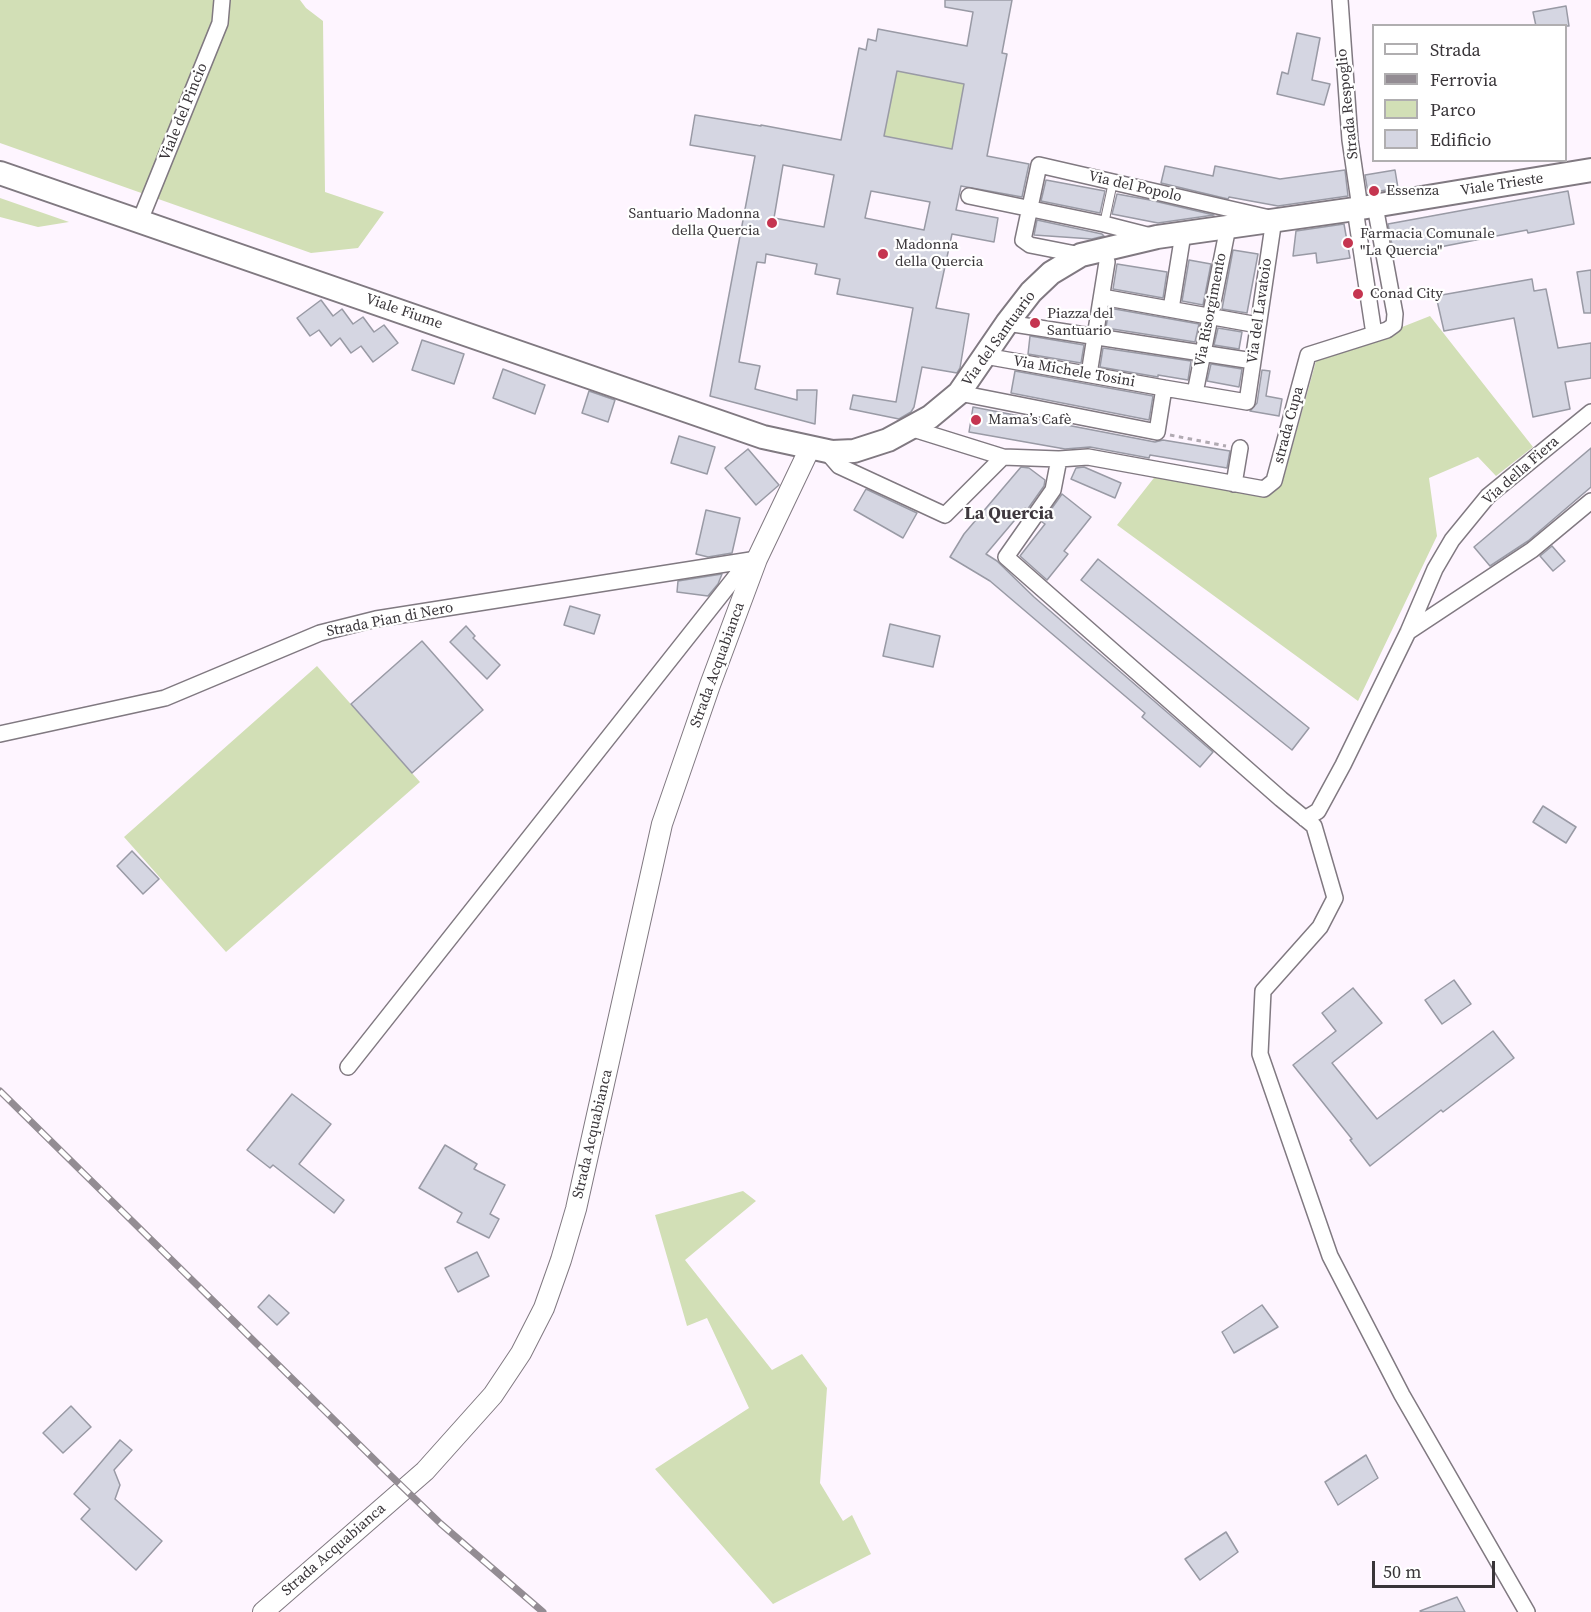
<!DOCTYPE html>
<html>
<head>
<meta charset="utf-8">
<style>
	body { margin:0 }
	#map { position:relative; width:1591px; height:1612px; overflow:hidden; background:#fef5ff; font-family:"Source Serif 4",serif }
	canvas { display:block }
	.legend { position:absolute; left:1372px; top:24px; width:195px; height:138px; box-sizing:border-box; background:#fff; border:2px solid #b0aeb0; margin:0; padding:8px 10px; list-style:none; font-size:18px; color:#393539 }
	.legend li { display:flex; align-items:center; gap:12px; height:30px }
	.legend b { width:30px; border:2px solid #b0aeb0 }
	.scale { position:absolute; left:1372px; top:1561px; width:123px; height:27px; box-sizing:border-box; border:3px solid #393539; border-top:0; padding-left:8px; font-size:18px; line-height:21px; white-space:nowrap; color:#393539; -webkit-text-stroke:4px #fff; paint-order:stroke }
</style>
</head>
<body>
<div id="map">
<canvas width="1591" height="1612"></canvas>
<ul class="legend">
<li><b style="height:8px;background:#fff"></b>Strada</li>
<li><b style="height:8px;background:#938c93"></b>Ferrovia</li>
<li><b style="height:16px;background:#d2dfb6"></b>Parco</li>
<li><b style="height:16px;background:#d5d6e2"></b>Edificio</li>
</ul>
<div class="scale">50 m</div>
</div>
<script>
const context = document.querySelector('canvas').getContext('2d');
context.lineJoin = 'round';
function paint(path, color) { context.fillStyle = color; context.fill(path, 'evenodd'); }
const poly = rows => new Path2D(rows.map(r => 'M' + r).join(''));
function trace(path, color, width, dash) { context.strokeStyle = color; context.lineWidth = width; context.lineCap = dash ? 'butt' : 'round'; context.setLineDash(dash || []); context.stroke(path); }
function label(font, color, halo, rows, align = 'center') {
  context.font = font + ' "Source Serif 4",serif'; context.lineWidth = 4.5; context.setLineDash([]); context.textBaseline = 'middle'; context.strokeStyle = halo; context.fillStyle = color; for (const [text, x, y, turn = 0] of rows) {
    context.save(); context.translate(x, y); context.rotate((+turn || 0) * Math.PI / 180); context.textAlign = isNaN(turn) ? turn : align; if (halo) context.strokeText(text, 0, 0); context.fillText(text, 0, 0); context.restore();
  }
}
paint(poly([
	[0,0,300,0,306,8,323,21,325,192,384,212,358,248,311,253,0,143],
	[897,71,964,84,952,149,884,136],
	[0,198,69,222,38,227,0,217],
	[1430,316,1533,447,1496,476,1478,457,1429,478,1437,536,1358,701,1117,525,1157,474,1263,495,1270,494,1282,484,1316,361],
	[317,666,420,782,226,952,124,837],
	[743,1191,756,1201,685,1260,772,1370,802,1354,827,1388,820,1483,843,1521,852,1515,871,1554,773,1604,655,1469,749,1408,707,1318,687,1326,655,1215]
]), '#d2dfb6');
const building = poly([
	[945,0,1012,0,1002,53,1007,54,987,156,1029,164,1022,197,961,186,956,210,998,218,994,242,952,234,936,308,969,314,960,368,957,373,922,367,914,407,911,412,899,419,850,409,853,395,896,402,913,308,837,294,840,279,815,274,817,264,766,254,765,263,757,262,739,362,760,366,755,389,797,400,797,390,817,390,815,424,710,396,755,156,690,145,695,115,761,126,761,125,841,140,859,48,866,50,868,39,876,41,878,29,967,46,973,12,945,7,945,0],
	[897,71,964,84,952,149,884,136,897,71],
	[783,165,834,175,824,227,774,218,783,165],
	[871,191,930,202,924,230,865,218,871,191],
	[1566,6,1569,26,1536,26,1533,12,1566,6],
	[1297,33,1320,38,1312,80,1330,84,1324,105,1277,94,1282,72,1288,74,1297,33],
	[1165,166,1213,176,1215,166,1280,179,1345,170,1348,196,1278,206,1229,197,1228,199,1161,183,1165,166],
	[1395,170,1398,188,1368,193,1365,175,1395,170],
	[1046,180,1105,191,1100,213,1041,201,1046,180],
	[1568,191,1574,224,1528,233,1527,230,1394,256,1388,224,1568,191],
	[1117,194,1150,200,1214,215,1158,223,1112,214,1117,194],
	[1037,220,1102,234,1104,236,1092,239,1034,235,1037,220],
	[1344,224,1350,258,1317,263,1316,253,1293,256,1296,231,1344,224],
	[1233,250,1258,254,1247,313,1222,309,1233,250],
	[1189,260,1211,264,1203,305,1182,301,1189,260],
	[1117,264,1167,272,1163,298,1113,289,1117,264],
	[1591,270,1591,313,1584,313,1577,272,1591,270],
	[1532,279,1534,291,1546,289,1558,348,1591,343,1591,378,1565,382,1570,409,1533,417,1514,318,1444,331,1436,296,1532,279],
	[321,300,333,316,342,309,353,324,363,317,374,332,384,325,398,343,373,362,361,346,351,353,340,338,331,346,319,330,310,336,297,318,321,300],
	[1109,308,1199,324,1195,342,1106,328,1109,308],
	[1218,328,1242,332,1239,349,1214,345,1218,328],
	[1030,336,1084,345,1081,363,1028,354,1030,336],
	[422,340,464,354,454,384,412,370,422,340],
	[1103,348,1191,361,1188,380,1158,375,1158,377,1100,367,1103,348],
	[1211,364,1242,369,1239,387,1207,381,1211,364],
	[503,369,545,385,535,414,493,398,503,369],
	[1262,370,1270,371,1266,396,1282,399,1279,416,1250,411,1257,403,1262,370],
	[1015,371,1153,396,1149,420,1011,393,1015,371],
	[589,391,615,400,608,422,582,413,589,391],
	[973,407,1155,442,1163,440,1230,451,1227,468,1150,455,1149,458,1090,447,1065,449,969,432,973,407],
	[679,436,715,447,707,474,671,463,679,436],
	[1591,448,1591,487,1528,541,1490,566,1474,547,1591,448],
	[748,449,779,485,756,505,725,468,748,449],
	[1021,467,1029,468,1045,480,1044,486,1027,510,1025,508,986,554,997,561,1034,597,1213,752,1200,767,1142,717,1145,713,990,581,950,557,964,534,1021,467],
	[1084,467,1121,483,1115,498,1071,479,1076,468,1084,467],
	[866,489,917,513,903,538,854,510,866,489],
	[1062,494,1091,517,1064,551,1068,554,1047,580,1020,556,1045,524,1042,522,1062,494],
	[706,510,740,518,732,553,708,557,696,554,706,510],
	[1552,546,1565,561,1553,571,1540,556,1552,546],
	[1098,559,1309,728,1292,750,1081,580,1098,559],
	[722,574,718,584,708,596,677,592,678,581,722,574],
	[570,606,600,615,594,634,564,625,570,606],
	[890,624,940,636,933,667,883,656,890,624],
	[466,626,475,636,473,638,500,665,487,679,450,642,466,626],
	[422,641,483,710,412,773,351,704,422,641],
	[1543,806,1576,827,1566,843,1533,822,1543,806],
	[132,851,159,879,143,894,117,866,132,851],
	[1454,980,1471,1004,1442,1024,1425,1000,1454,980],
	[1353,988,1382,1023,1332,1063,1377,1119,1493,1031,1514,1058,1443,1112,1441,1110,1370,1166,1350,1140,1352,1139,1293,1065,1336,1031,1322,1013,1353,988],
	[292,1094,331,1124,299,1164,344,1200,334,1213,273,1165,270,1168,247,1150,292,1094],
	[445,1145,477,1164,474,1169,505,1185,490,1214,499,1219,489,1238,457,1222,462,1213,419,1188,445,1145],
	[477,1252,489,1276,458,1292,445,1268,477,1252],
	[269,1295,289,1313,277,1325,258,1307,269,1295],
	[1262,1305,1278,1327,1234,1353,1222,1332,1262,1305],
	[71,1406,91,1427,63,1453,43,1433,71,1406],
	[120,1440,132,1450,114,1470,120,1485,115,1499,162,1541,136,1570,81,1519,90,1509,74,1494,120,1440],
	[1366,1455,1378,1478,1338,1505,1325,1482,1366,1455],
	[1226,1532,1238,1552,1200,1580,1185,1559,1226,1532],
	[1457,1597,1465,1612,1421,1612,1420,1611,1457,1597]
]);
paint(building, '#d5d6e2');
trace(building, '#999aa5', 1.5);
const service = poly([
	[1104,224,1113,182]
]);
const minor = poly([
	[1340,0,1350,140,1360,208],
	[969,196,1104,224,1151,236],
	[1355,209,1374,334],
	[139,223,220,23,222,0],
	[1102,297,1258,325],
	[1171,309,1183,234],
	[1007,323,1253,361],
	[985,356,1164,388],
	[1089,374,1107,262,1103,249],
	[959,393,1157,432,1164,388,1247,402,1274,219,1039,165,1023,240,1030,245,1081,255],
	[1195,393,1228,227],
	[910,428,1003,457,1059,459,1088,457,1264,489,1274,481,1308,355,1387,330,1394,325,1395,314,1375,206],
	[826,451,839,466,945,515,1003,457],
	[1059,459,1053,490,1006,557,1281,799,1314,826,1335,898,1320,927,1263,991,1260,1054,1330,1256,1402,1395,1527,1612],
	[1234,484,1240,448],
	[1408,632,1532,550,1591,501],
	[0,734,165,698,320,633,376,619,757,559],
	[1305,819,1318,811,1343,765,1408,632,1435,569,1452,540,1488,496,1591,412],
	[348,1067,740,571,754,561]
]);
const tertiary = poly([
	[263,1612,425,1471,493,1395,521,1353,544,1308,561,1260,576,1209,662,824,710,685,757,559,810,448]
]);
const secondary = poly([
	[0,173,763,437,832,452,854,451,888,440,930,417,959,393,1007,323,1031,292,1051,273,1081,255,1157,237,1355,209,1591,170]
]);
trace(service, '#807981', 10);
trace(minor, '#807981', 18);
trace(tertiary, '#807981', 22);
trace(secondary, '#807981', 26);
trace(poly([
	[1170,435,1226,446]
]), '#b1aab2', 3, [4.5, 4.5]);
trace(service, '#fff', 8);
trace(minor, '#fff', 15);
trace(tertiary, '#fff', 20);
trace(secondary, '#fff', 22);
const rail = poly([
	[0,1091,387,1472,441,1524,543,1612]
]);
trace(rail, '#938c93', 7);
trace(rail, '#fff', 4.5, [14]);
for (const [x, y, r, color] of [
	[1374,191,6,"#c53550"],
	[772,223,6,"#c53550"],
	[1348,243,6,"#c53550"],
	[883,254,6,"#c53550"],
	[1358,294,6,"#c53550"],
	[1035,323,6,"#c53550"],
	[976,420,6,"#c53550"]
]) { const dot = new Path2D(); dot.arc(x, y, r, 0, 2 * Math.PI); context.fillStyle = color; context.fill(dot); trace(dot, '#fff', 2); }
label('15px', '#393539', '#fff', [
	["Strada Respoglio",1348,104,-96],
	["Viale del Pincio",184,112,-68],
	["Viale Trieste",1502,185,-9],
	["Via del Popolo",1135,187,13],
	["Via Risorgimento",1211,310,-79],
	["Via del Lavatoio",1260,311,-82],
	["Viale Fiume",404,312,19],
	["Via del Santuario",999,339,-54],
	["Via Michele Tosini",1074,372,10],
	["strada Cupa",1289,425,-75],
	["Via della Fiera",1521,471,-41],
	["Strada Pian di Nero",390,620,-11],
	["Strada Acquabianca",718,665,-70],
	["Strada Acquabianca",593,1134,-77],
	["Strada Acquabianca",334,1550,-41]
]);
label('15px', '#393539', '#fff', [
	["Essenza",1386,191],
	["Santuario Madonna",760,214,"right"],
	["della Quercia",760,231,"right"],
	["Farmacia Comunale",1360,234],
	["\"La Quercia\"",1360,251],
	["Madonna",895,245],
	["della Quercia",895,262],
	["Conad City",1370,294],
	["Piazza del",1047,314],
	["Santuario",1047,331],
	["Mama’s Cafè",988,420]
], 'left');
label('bold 18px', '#3f383f', '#fff', [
	["La Quercia",1009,514]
]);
</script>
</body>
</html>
